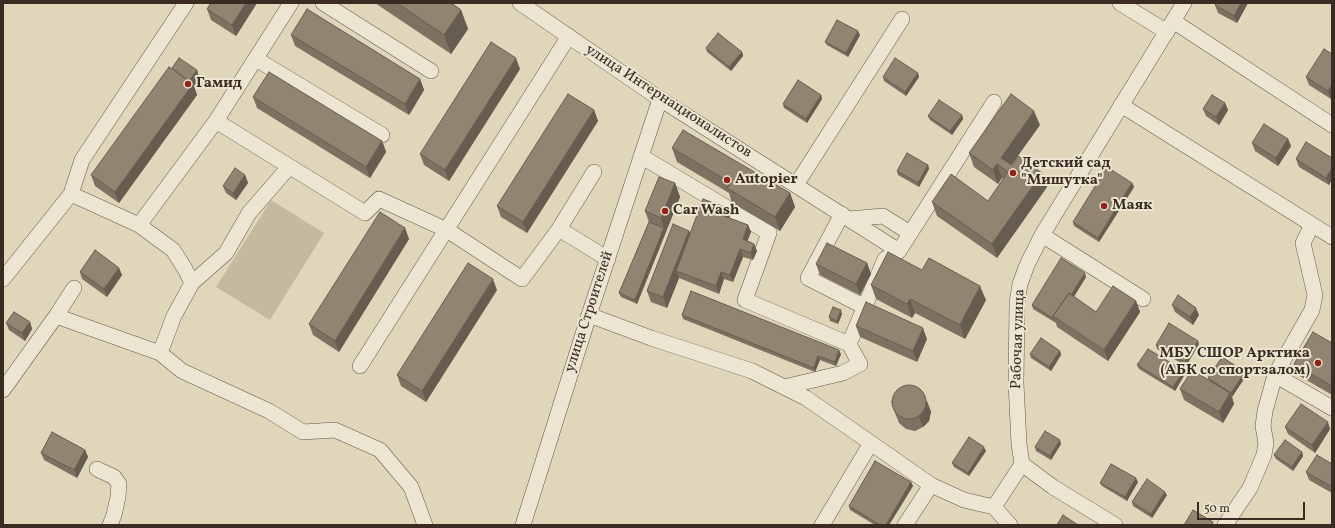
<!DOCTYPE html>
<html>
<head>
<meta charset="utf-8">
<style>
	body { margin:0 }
	#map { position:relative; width:1335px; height:528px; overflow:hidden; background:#e0d7ba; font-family:Vollkorn,serif }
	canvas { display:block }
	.frame { position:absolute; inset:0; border:4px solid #3b2c23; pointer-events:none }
	.scale { position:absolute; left:1197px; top:502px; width:108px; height:18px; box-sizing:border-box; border:2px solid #3b2c23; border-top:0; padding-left:5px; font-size:12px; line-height:14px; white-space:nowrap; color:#3b2c23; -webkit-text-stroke:3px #ebe5d2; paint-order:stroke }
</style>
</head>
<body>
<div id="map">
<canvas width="1335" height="528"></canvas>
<div class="frame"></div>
<div class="scale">50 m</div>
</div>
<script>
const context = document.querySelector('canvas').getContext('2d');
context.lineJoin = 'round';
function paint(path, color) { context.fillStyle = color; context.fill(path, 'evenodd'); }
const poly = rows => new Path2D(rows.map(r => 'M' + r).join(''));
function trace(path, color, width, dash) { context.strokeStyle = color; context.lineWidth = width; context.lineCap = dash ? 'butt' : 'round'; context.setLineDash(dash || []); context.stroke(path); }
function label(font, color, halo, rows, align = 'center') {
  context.font = font + ' Vollkorn,serif'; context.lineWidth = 4; context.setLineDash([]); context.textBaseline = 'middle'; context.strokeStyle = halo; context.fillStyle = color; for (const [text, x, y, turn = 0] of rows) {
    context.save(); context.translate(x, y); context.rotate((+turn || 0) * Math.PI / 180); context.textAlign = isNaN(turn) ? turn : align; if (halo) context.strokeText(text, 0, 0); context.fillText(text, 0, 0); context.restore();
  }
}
paint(poly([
	[271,200,324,233,270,320,216,287]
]), '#c4baa0');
const minor = poly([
	[323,3,431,71],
	[520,3,660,99,899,251],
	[1120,3,1167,32],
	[1173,21,1332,125],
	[256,59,382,135],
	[1121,105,1332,237],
	[216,121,365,213,379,199,447,230,522,279,559,229,594,172],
	[641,156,769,233,745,300,849,344],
	[796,185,902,19],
	[71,194,139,225,173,250,185,269,192,283],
	[842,214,808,278,865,307],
	[849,219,883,216,910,233],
	[139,225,216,121,291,3],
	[559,229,608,259],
	[1042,235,1143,299],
	[3,279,71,194,82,160,186,3],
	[589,315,651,338,752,371,806,398,871,443,931,485,964,500,994,507,1022,464],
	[56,316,160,353,182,371,269,411,303,432,335,430,380,450,411,487,425,525],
	[160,353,174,316,192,283,226,253,249,213,289,167],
	[360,366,569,36],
	[1275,375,1332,408],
	[784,387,843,373,860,364,849,344,885,259,899,251,994,102],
	[3,390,56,316,74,288],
	[97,469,114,477,119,484,118,497,114,515,110,525],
	[994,507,1010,525],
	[523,525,589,315,660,99],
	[822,525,871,443],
	[905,525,931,485],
	[1115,525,1053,487,1022,464,1019,444,1016,383,1017,303,1020,284,1027,265,1042,235,1184,3],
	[1225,525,1250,488,1264,455,1266,443,1263,426,1265,411,1275,375,1312,310,1315,295,1303,243,1312,225]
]);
trace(minor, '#645749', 16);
trace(minor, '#ebe5d2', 15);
paint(poly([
	[211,3,257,3,236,36,211,20,207,9],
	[375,3,451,3,461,10,468,29,451,54],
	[1217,3,1248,3,1237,23,1218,13,1215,5],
	[291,35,420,79,424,90,409,115,295,46],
	[860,35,848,57,827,45,825,42],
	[706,48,742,52,743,56,731,71,707,52],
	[1332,54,1332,97,1331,99,1309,85,1306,77],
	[520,69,449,181,424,165,420,154],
	[197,70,199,78,194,86,197,95,119,203,95,186,91,175],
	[883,77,919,77,906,96,884,81],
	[821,95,822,99,807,123,784,108,783,104],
	[253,97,382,141,386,152,370,178,257,108],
	[1225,103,1228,110,1219,125,1206,116,1203,109],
	[594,110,598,121,527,233,501,217,497,206],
	[962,115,963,119,952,135,930,120,928,116],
	[1040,125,1011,165,1047,187,997,258,937,216,932,202,988,201,1003,179,1002,178,998,184,974,167,969,153],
	[1288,139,1291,146,1278,166,1255,151,1252,143],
	[672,148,790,193,795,207,780,231,732,203,729,193,677,162],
	[1332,158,1329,185,1299,167,1296,159],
	[928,165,929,169,919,187,898,175,897,171],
	[245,175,248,183,236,200,226,193,223,186],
	[675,183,680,197,637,304,621,297,619,293,649,222,645,211],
	[1132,183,1134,187,1099,242,1074,226,1073,222],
	[727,208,730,216,729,218,748,225,751,232,747,241,754,244,757,251,753,260,743,257,733,282,724,279,719,294,679,278,667,308,651,302,647,291,689,231,690,234],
	[405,228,409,239,339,352,313,335,309,324],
	[867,263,871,274,860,295,820,275,816,264],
	[119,268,122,275,107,297,82,279,80,272],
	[922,270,986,300,965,339,915,313,912,318,876,299,871,285],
	[1086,277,1074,297,1096,312,1136,301,1140,312,1108,361,1057,327,1056,323,1033,309,1032,305],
	[497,290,426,402,401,386,397,375],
	[1172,305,1199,315,1193,325,1175,312],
	[842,314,838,324,830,321,829,317],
	[682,315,841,354,836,366,820,360,815,372,683,319],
	[30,322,32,329,25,341,9,330,6,323],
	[856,326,927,339,917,362,860,337],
	[1332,343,1332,395,1298,375,1294,364],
	[1199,344,1186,366,1157,349,1156,345],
	[1060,351,1061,355,1051,371,1031,358,1030,354],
	[1137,365,1184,371,1185,374,1175,391,1139,369],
	[1245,372,1246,376,1232,397,1232,396,1234,404,1223,423,1184,400,1180,389,1209,380,1208,378],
	[923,392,931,412,929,421,923,427,915,431,906,429,899,423,893,408],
	[1285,427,1330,429,1315,453,1288,434],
	[1061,444,1051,460,1036,451,1035,447],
	[85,450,88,457,77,478,44,460,41,453],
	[986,451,969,476,954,467,952,463],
	[1302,452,1303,456,1293,471,1276,459,1274,455],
	[1332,464,1332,493,1309,480,1306,472],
	[911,482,913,486,889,525,875,525,850,510,849,506],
	[1138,482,1127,501,1102,486,1100,483],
	[1167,495,1152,518,1133,506,1132,502]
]), '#7d7262');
paint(poly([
	[246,3,257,3,236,36,232,25],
	[1241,3,1248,3,1237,23,1234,16],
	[461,10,468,29,451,54,444,35],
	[858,31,860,35,848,57,846,53],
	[742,52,743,56,731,71,729,67],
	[516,58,520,69,449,181,445,170],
	[197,70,199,78,194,86,197,95,119,203,115,192],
	[918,73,919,77,906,96,905,92],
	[420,79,424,90,409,115,405,104],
	[1332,85,1332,97,1331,99,1328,91],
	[821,95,822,99,807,123,806,119],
	[1225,103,1228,110,1219,125,1216,117],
	[594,110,598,121,527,233,523,222],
	[1034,111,1040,125,1007,171,1001,158],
	[962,115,963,119,952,135,950,131],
	[1288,139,1291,146,1278,166,1276,158],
	[382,141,386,152,370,178,366,167],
	[997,164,1002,178,998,184,993,170],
	[928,165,929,169,919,187,918,183],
	[1332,168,1332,180,1329,185,1326,178],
	[1042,173,1047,187,997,258,992,244],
	[245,175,248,183,236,200,233,193],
	[675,183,680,197,637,304,635,300,664,228,661,218],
	[1132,183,1134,187,1099,242,1098,238],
	[790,193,795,207,780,231,775,217],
	[727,208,730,216,727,223,724,216],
	[748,225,751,232,745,247,743,239],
	[405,228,409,239,339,352,335,341],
	[689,231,693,242,676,271,679,278,667,308,663,297],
	[754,244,757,251,753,260,751,253],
	[740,249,743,257,733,282,730,275],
	[867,263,871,274,860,295,856,284],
	[119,268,122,275,107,297,104,289],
	[721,272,724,279,719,294,716,286],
	[1085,273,1086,277,1059,320,1056,318],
	[493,279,497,290,426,402,422,391],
	[980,286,986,300,965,339,960,325],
	[910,299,915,313,912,318,907,304],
	[1136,301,1140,312,1108,361,1104,350],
	[1196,308,1199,315,1193,325,1190,317],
	[841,310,842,314,838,324,837,321],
	[30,322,32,329,25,341,22,333],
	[923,328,927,339,917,362,913,351],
	[1198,341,1199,344,1186,366,1185,362],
	[839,350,841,354,836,366,835,362],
	[1060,351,1061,355,1051,371,1049,367],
	[818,356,820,360,815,372,814,368],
	[1184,371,1185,374,1175,391,1173,387],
	[1245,372,1246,376,1232,397,1231,393],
	[1230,393,1234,404,1223,423,1219,412],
	[927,401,931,412,930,416,929,421,923,427,919,416],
	[1328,422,1330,429,1315,453,1312,445],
	[1060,440,1061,444,1051,460,1050,456],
	[984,447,986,451,969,476,968,473],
	[85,450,88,457,77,478,74,470],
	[1302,452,1303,456,1293,471,1292,467],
	[1136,478,1138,482,1127,501,1125,497],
	[911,482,913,486,889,525,886,525],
	[1165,492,1167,495,1152,518,1151,514]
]), '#665d50');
const building = poly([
	[211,3,246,3,232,25,207,9,211,3],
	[397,3,451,3,461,10,444,35,397,3],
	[1217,3,1241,3,1234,16,1215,5,1217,3],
	[307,9,420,79,405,104,291,35,307,9],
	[837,20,858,31,846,53,825,42,837,20],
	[718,33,742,52,729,67,706,48,718,33],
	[491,42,516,58,445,170,420,154,491,42],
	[1324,49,1332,54,1332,85,1328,91,1306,77,1324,49],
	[179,58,197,70,189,81,172,68,179,58],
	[895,58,918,73,905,92,883,77,895,58],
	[169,67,193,84,115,192,91,175,169,67],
	[269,72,382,141,366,167,253,97,269,72],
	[798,80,821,95,806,119,783,104,798,80],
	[568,94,594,110,523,222,497,206,568,94],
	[1011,94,1034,111,1001,158,1012,165,1018,156,1042,173,992,244,932,202,951,174,988,201,1008,172,997,164,993,170,969,153,1011,94],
	[1212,95,1225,103,1216,117,1203,109,1212,95],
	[939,100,962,115,950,131,928,116,939,100],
	[1264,124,1288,139,1276,158,1252,143,1264,124],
	[683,130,790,193,775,217,727,188,731,183,672,148,683,130],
	[1306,142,1332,158,1332,168,1326,178,1296,159,1306,142],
	[907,153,928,165,918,183,897,171,907,153],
	[1107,167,1132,183,1098,238,1073,222,1107,167],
	[235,168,245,175,233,193,223,186,235,168],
	[659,177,675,183,661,218,645,211,659,177],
	[703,199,727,208,724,216,748,225,743,239,754,244,751,253,740,249,730,275,721,272,716,286,676,271,703,199],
	[380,212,405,228,335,341,309,324,380,212],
	[649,222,664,228,635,300,619,293,649,222],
	[673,224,689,231,663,297,647,291,673,224],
	[827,243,867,263,856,284,816,264,827,243],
	[95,250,119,268,104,289,80,272,95,250],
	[888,252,922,270,929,258,980,286,960,325,910,299,907,304,871,285,888,252],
	[1061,258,1085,273,1071,295,1069,293,1053,316,1054,319,1032,305,1061,258],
	[468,263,493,279,422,391,397,375,468,263],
	[1113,286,1136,301,1104,350,1053,316,1069,293,1096,312,1113,286],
	[691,291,839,350,835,362,818,356,814,368,682,315,691,291],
	[1178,295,1196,308,1190,317,1172,305,1178,295],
	[866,302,923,328,913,351,856,326,866,302],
	[833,307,841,310,837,321,829,317,833,307],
	[14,312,30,322,22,333,6,323,14,312],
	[1169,323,1198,341,1185,362,1156,345,1169,323],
	[1313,332,1332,343,1332,386,1294,364,1313,332],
	[1041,338,1060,351,1049,367,1030,354,1041,338],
	[1148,349,1184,371,1173,387,1137,365,1148,349],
	[1222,357,1245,372,1231,393,1208,378,1222,357],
	[1192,370,1230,393,1219,412,1180,389,1192,370],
	'892 402a17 17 0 1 1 34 0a17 17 0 1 1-34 0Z',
	[1301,404,1328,422,1312,445,1285,427,1301,404],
	[1045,431,1060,440,1050,456,1035,447,1045,431],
	[52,432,85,450,74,470,41,453,52,432],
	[969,437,984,447,968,473,952,463,969,437],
	[1285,440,1302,452,1292,467,1274,455,1285,440],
	[1317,455,1332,464,1332,487,1306,472,1317,455],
	[875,461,911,482,886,525,880,525,849,506,875,461],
	[1111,464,1136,478,1125,497,1100,483,1111,464],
	[1147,479,1165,492,1151,514,1132,502,1147,479],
	[1193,510,1213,522,1212,525,1184,525,1193,510],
	[1063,515,1078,525,1057,525,1063,515]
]);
paint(building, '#918572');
trace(building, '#665d50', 1);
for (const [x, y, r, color] of [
	[188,84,4,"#8f2418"],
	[1013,173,4,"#8f2418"],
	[727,180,4,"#8f2418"],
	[1104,206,4,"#8f2418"],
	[665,211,4,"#8f2418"],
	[1318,363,4,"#8f2418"]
]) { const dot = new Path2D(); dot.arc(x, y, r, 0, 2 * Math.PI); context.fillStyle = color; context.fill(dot); trace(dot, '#ebe5d2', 1.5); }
label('bold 15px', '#3b2c23', '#ebe5d2', [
	["Гамид",196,84],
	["Детский сад",1021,164],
	["\"Мишутка\"",1021,181],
	["Autopier",735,180],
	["Маяк",1112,206],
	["Car Wash",673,211],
	["МБУ СШОР Арктика",1310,354,"right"],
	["(АБК со спортзалом)",1310,371,"right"]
], 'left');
label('15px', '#3b2c23', '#ebe5d2', [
	["улица Интернационалистов",668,102,33],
	["улица Строителей",590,312,-72],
	["Рабочая улица",1019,339,-88]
]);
</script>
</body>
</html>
